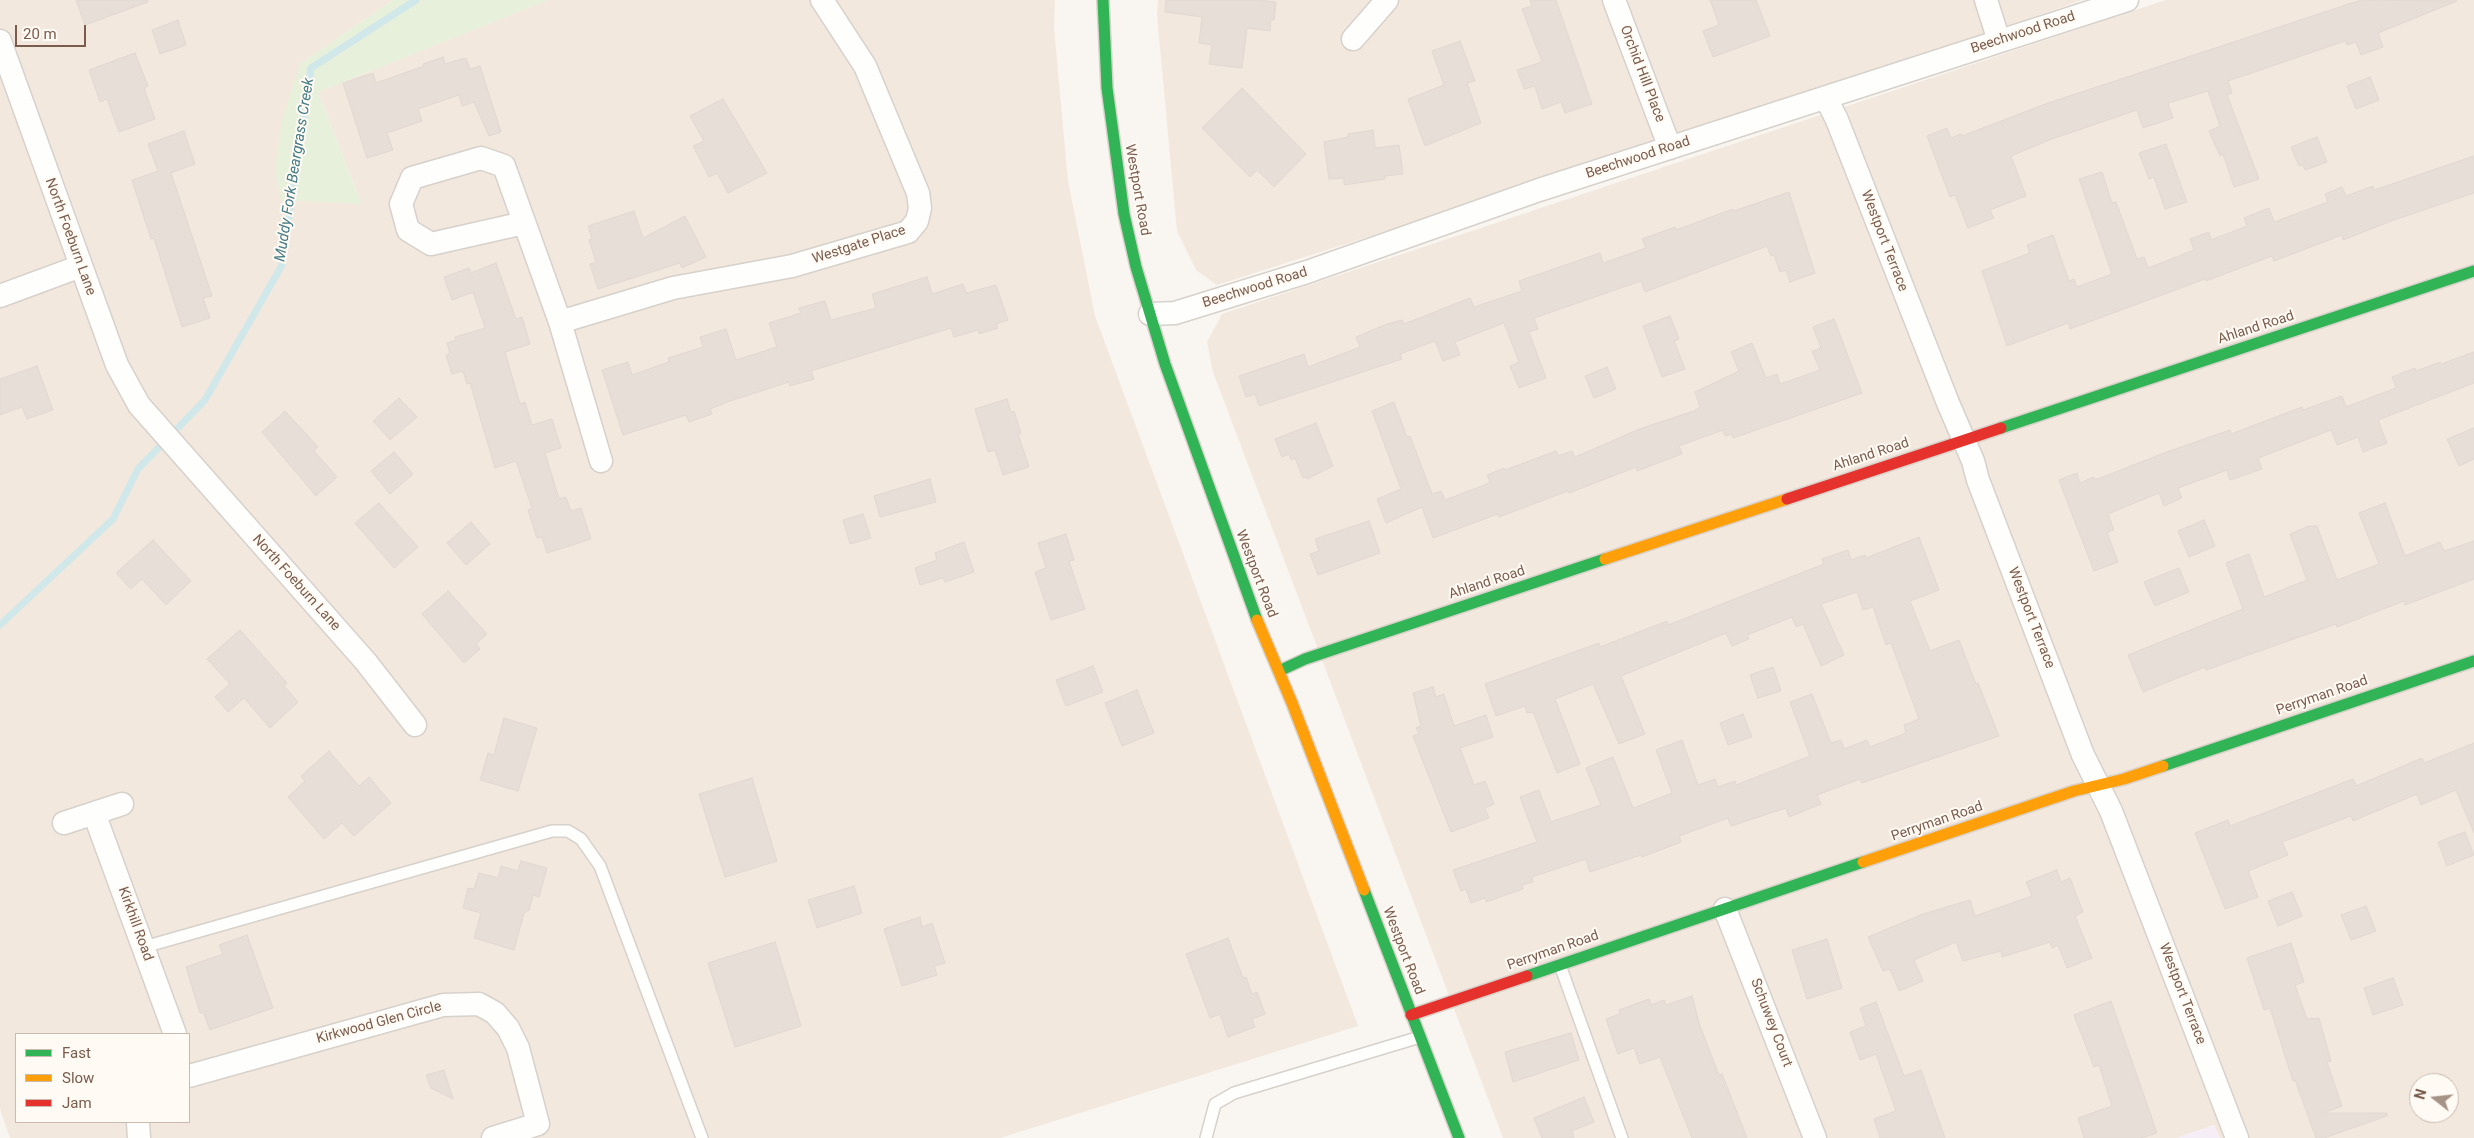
<!DOCTYPE html>
<html>
<head>
<meta charset="utf-8">
<style>
	body { margin:0 }
	#map { position:relative; width:2474px; height:1138px; overflow:hidden; background:#f9f5f0; font-family:Roboto,sans-serif }
	canvas { display:block }
	.legend { position:absolute; left:15px; top:1033px; width:175px; height:90px; box-sizing:border-box; background:#fffaf3; border:1px solid #cabbb1; margin:0; padding:6px 9px; list-style:none; font-size:15px; color:#7a5c4d }
	.legend li { display:flex; align-items:center; gap:10px; height:25px }
	.legend b { width:25px; border:1px solid #cabbb1 }
	.north { position:absolute; left:2409px; top:1073px; width:50px; height:50px; box-sizing:border-box; background:#fffaf3; border:1px solid #cabbb1; border-radius:50%; rotate:286deg; font-size:14px; font-weight:700; line-height:20px; text-align:center; color:#7a5c4d }
	.north::after { content:''; display:block; margin:auto; width:18px; height:22px; background:#a69286; clip-path:polygon(50% 0,100% 100%,50% 72%,0 100%) }
	.scale { position:absolute; left:15px; top:25px; width:71px; height:22px; box-sizing:border-box; border:2px solid #7a5c4d; border-top:0; padding-left:6px; font-size:15px; line-height:18px; white-space:nowrap; color:#7a5c4d; -webkit-text-stroke:4px #fffaf3; paint-order:stroke }
</style>
</head>
<body>
<div id="map">
<canvas width="2474" height="1138"></canvas>
<ul class="legend">
<li><b style="height:6px;background:#30b455"></b>Fast</li>
<li><b style="height:6px;background:#ff9f0a"></b>Slow</li>
<li><b style="height:6px;background:#e5322d"></b>Jam</li>
</ul>
<div class="north">N</div>
<div class="scale">20 m</div>
</div>
<script>
const context = document.querySelector('canvas').getContext('2d');
context.lineJoin = 'round';
function paint(path, color) { context.fillStyle = color; context.fill(path, 'evenodd'); }
const poly = rows => new Path2D(rows.map(r => 'M' + r).join(''));
function trace(path, color, width, dash) { context.strokeStyle = color; context.lineWidth = width; context.lineCap = dash ? 'butt' : 'round'; context.setLineDash(dash || []); context.stroke(path); }
function label(font, color, halo, rows, align = 'center') {
  context.font = font + ' Roboto,sans-serif'; context.lineWidth = 4; context.setLineDash([]); context.textBaseline = 'middle'; context.strokeStyle = halo; context.fillStyle = color; for (const [text, x, y, turn = 0] of rows) {
    context.save(); context.translate(x, y); context.rotate((+turn || 0) * Math.PI / 180); context.textAlign = isNaN(turn) ? turn : align; if (halo) context.strokeText(text, 0, 0); context.fillText(text, 0, 0); context.restore();
  }
}
paint(poly([
	[0,0,393,0,300,64,361,203,318,92,548,0,1055,0,1054,28,1068,181,1095,316,1358,1026,1000,1138,10,1138,0,1109],
	[16,1034,189,1034,189,1122,16,1122],
	[1158,0,2082,0,1812,95,1217,285,1196,270,1177,231,1157,15],
	[2166,0,2474,0,2474,1138,2220,1138,2214,1125,2176,1138,1503,1138,1213,372,1207,342,1222,314],
	[2419,1083,2449,1083,2449,1113,2419,1113]
]), '#f2e8de');
paint(poly([
	[2214,1125,2219,1138,2176,1138]
]), '#f6eef6');
paint(poly([
	[393,0,548,0,318,92,361,204,281,200,275,170,282,120,300,64]
]), '#e7f0db');
trace(poly([
	[0,625,113,519,138,469,205,400,282,265,311,68,416,0]
]), '#d0e8ea', 7);
const building = poly([
	[76,0,147,0,148,2,85,25,76,0],
	[1166,0,1258,0,1276,2,1274,20,1271,19,1270,31,1247,28,1242,68,1209,64,1212,45,1199,43,1202,17,1165,12,1166,0],
	[1530,0,1556,0,1592,104,1565,113,1561,102,1542,109,1535,86,1524,89,1517,70,1542,62,1522,9,1532,6,1530,0],
	[1710,0,1756,0,1770,36,1713,57,1703,31,1719,25,1710,0],
	[2361,0,2457,1,2378,33,2383,47,2361,55,2356,42,2347,45,2345,41,2228,81,2232,93,2227,95,2259,179,2234,187,2223,154,2220,156,2209,131,2220,126,2208,91,2168,103,2173,118,2143,128,2137,110,2052,139,2011,156,2026,196,1990,210,1994,218,1968,228,1955,195,1950,197,1927,136,1947,128,1951,138,1961,134,1962,136,2048,103,2361,0],
	[178,20,186,45,160,54,152,30,178,20],
	[1460,41,1475,81,1467,83,1481,123,1425,146,1408,99,1444,85,1432,51,1460,41],
	[135,53,148,86,144,88,155,119,119,132,107,99,100,102,89,70,135,53],
	[443,57,445,64,466,58,470,69,480,66,501,132,489,136,474,102,462,106,459,95,418,109,422,121,387,133,393,150,367,158,343,83,373,73,376,83,424,66,423,64,443,57],
	[2370,77,2379,100,2356,109,2347,86,2370,77],
	[1242,88,1306,154,1274,187,1257,170,1250,177,1202,128,1242,88],
	[723,99,767,173,728,193,717,173,709,177,693,146,704,141,690,116,723,99],
	[1373,130,1375,148,1399,145,1403,174,1385,176,1385,179,1344,185,1344,178,1329,179,1324,142,1348,137,1348,134,1373,130],
	[184,131,195,164,171,173,212,296,203,298,210,318,182,327,154,238,151,239,132,180,158,171,148,144,184,131],
	[2317,137,2327,162,2305,170,2303,165,2299,166,2291,147,2317,137],
	[2166,144,2187,202,2165,209,2154,177,2149,179,2139,153,2166,144],
	[2474,156,2474,193,2394,220,2343,240,2342,235,2274,261,2272,256,2206,281,2205,279,2070,329,2068,323,2007,346,1982,271,2030,253,2027,245,2053,235,2069,281,2074,279,2077,287,2112,274,2079,179,2102,172,2112,203,2116,202,2137,259,2144,257,2148,268,2194,250,2190,239,2209,232,2211,240,2247,226,2244,218,2269,208,2274,222,2328,202,2325,194,2342,187,2346,196,2373,186,2374,190,2474,156],
	[1789,192,1815,273,1790,282,1786,270,1780,272,1774,255,1771,256,1767,246,1645,292,1641,281,1534,318,1538,329,1529,332,1546,378,1519,388,1510,366,1519,362,1504,323,1455,342,1460,355,1443,361,1435,341,1400,354,1402,359,1259,406,1255,394,1246,397,1239,376,1304,354,1308,367,1360,347,1356,337,1387,324,1402,320,1404,324,1470,298,1474,307,1522,291,1519,281,1600,253,1603,263,1646,248,1642,239,1675,227,1676,230,1733,209,1734,211,1789,192],
	[634,211,643,238,685,216,706,257,682,268,680,263,598,289,590,264,596,262,589,240,592,239,588,226,634,211],
	[496,263,516,319,522,317,530,344,505,352,520,404,525,402,532,425,552,419,561,448,545,453,559,499,566,497,571,511,581,508,591,539,547,553,542,537,537,538,528,510,532,508,516,461,495,468,470,383,467,384,463,371,452,374,446,355,450,354,447,343,456,340,455,337,485,328,473,292,452,300,444,277,469,268,471,273,496,263],
	[927,277,932,294,963,284,966,293,996,285,1008,320,996,324,998,328,979,334,978,330,954,337,951,328,811,371,814,379,790,386,789,382,727,402,710,409,712,414,689,422,686,415,623,435,602,370,628,362,632,375,669,362,668,358,703,347,700,337,726,329,736,360,777,347,769,323,801,313,799,308,825,301,831,320,876,308,872,294,927,277],
	[1670,316,1679,339,1674,341,1685,369,1662,377,1643,326,1670,316],
	[1834,319,1862,393,1733,438,1732,434,1725,436,1723,430,1679,446,1682,454,1637,471,1636,467,1569,493,1568,491,1499,517,1498,514,1433,538,1422,507,1386,523,1377,499,1401,489,1372,411,1394,402,1407,437,1410,436,1432,494,1441,491,1445,500,1487,484,1490,482,1487,475,1504,468,1505,470,1556,451,1558,456,1572,451,1575,457,1642,428,1694,411,1700,407,1695,392,1739,371,1731,352,1752,343,1766,378,1777,374,1780,384,1820,370,1812,351,1821,348,1813,327,1834,319],
	[2474,352,2474,383,2378,420,2387,443,2363,452,2358,437,2337,445,2331,430,2258,458,2262,469,2230,480,2227,470,2178,488,2182,498,2164,506,2159,493,2108,514,2114,530,2107,532,2118,562,2094,571,2059,480,2077,473,2080,483,2094,477,2095,480,2164,453,2230,430,2231,434,2302,407,2303,410,2342,396,2346,407,2396,388,2392,377,2415,368,2416,371,2440,362,2441,364,2474,352],
	[37,366,53,410,27,419,22,407,0,415,0,379,37,366],
	[1607,367,1616,389,1594,398,1585,376,1607,367],
	[399,398,417,417,390,440,373,421,399,398],
	[1007,399,1011,412,1014,411,1021,433,1018,434,1029,467,1003,475,995,450,988,452,975,409,1007,399],
	[285,411,318,447,314,451,337,477,316,496,262,432,285,411],
	[1316,423,1333,466,1307,479,1306,477,1303,478,1295,458,1291,460,1289,454,1282,457,1275,439,1316,423],
	[2474,428,2474,459,2459,466,2447,439,2474,428],
	[394,452,413,474,390,494,371,471,394,452],
	[930,479,936,502,880,517,874,496,930,479],
	[379,503,418,547,394,568,355,523,379,503],
	[2385,503,2405,556,2440,542,2444,551,2474,541,2474,579,2405,605,2404,601,2337,627,2336,624,2206,670,2205,667,2143,692,2128,655,2243,609,2226,563,2249,554,2264,597,2307,580,2290,534,2309,526,2317,526,2337,580,2379,564,2359,513,2385,503],
	[863,514,871,538,850,544,843,520,863,514],
	[2204,520,2215,546,2189,557,2178,531,2204,520],
	[1369,521,1380,553,1318,575,1310,554,1319,551,1315,539,1369,521],
	[471,522,490,544,466,565,447,543,471,522],
	[1066,534,1074,560,1069,561,1085,609,1051,620,1035,572,1046,568,1038,543,1066,534],
	[1919,537,1939,590,1910,601,1930,651,1959,640,1976,684,1978,683,1999,736,1862,783,1860,779,1817,795,1821,804,1789,817,1786,808,1731,826,1728,818,1679,836,1681,842,1642,857,1641,855,1590,872,1586,859,1532,877,1533,882,1522,885,1523,889,1486,902,1485,898,1471,903,1466,889,1461,891,1453,870,1537,842,1520,797,1539,790,1551,822,1601,805,1586,768,1613,757,1633,808,1672,793,1656,750,1682,740,1698,785,1715,779,1718,787,1735,781,1736,785,1810,756,1790,702,1812,694,1831,743,1841,740,1844,749,1867,740,1870,747,1906,733,1904,725,1919,719,1891,643,1886,645,1873,607,1863,610,1857,592,1821,604,1844,655,1821,666,1803,624,1796,627,1792,617,1747,635,1749,639,1732,646,1726,633,1621,676,1645,734,1619,744,1593,684,1555,699,1580,764,1557,773,1533,712,1527,713,1525,706,1496,716,1485,684,1599,643,1600,647,1667,621,1668,625,1824,564,1822,559,1848,550,1851,560,1865,555,1866,558,1919,537],
	[153,540,191,581,166,605,142,579,131,589,116,573,153,540],
	[964,542,974,572,945,582,943,578,920,585,915,568,937,560,935,553,964,542],
	[2179,568,2189,592,2155,606,2144,582,2179,568],
	[448,591,487,634,476,644,480,649,464,663,422,614,448,591],
	[240,630,287,683,284,686,298,702,270,728,244,698,228,712,215,697,230,684,207,659,240,630],
	[1093,666,1103,692,1066,706,1056,680,1093,666],
	[1773,667,1781,691,1758,698,1750,675,1773,667],
	[1433,687,1436,697,1444,694,1454,726,1486,715,1493,737,1460,748,1474,785,1485,781,1494,804,1485,808,1489,818,1451,832,1413,736,1419,734,1416,728,1421,726,1413,693,1433,687],
	[1137,690,1154,733,1122,746,1105,703,1137,690],
	[1743,714,1752,737,1728,745,1720,723,1743,714],
	[504,718,537,728,518,791,480,780,488,753,494,755,504,718],
	[2474,743,2474,833,2456,790,2421,805,2417,794,2353,821,2351,816,2282,842,2288,855,2248,871,2258,897,2225,909,2195,833,2228,820,2230,826,2353,779,2356,786,2422,758,2424,763,2474,743],
	[329,751,359,786,369,777,391,803,354,836,342,823,324,839,288,797,305,781,301,776,329,751],
	[752,778,777,861,725,877,699,794,752,778],
	[2465,832,2474,855,2447,866,2438,842,2465,832],
	[521,861,547,868,539,897,533,895,529,910,524,913,514,950,474,938,481,913,463,908,468,888,474,889,479,873,498,878,501,866,518,871,521,861],
	[2057,870,2061,882,2070,878,2083,912,2075,916,2092,958,2067,968,2058,945,2052,948,2050,942,2002,957,2001,951,1963,961,1956,942,1914,960,1923,981,1899,991,1890,969,1883,971,1868,937,1923,914,1970,900,1975,916,2032,896,2026,882,2057,870],
	[854,886,862,913,817,928,808,900,854,886],
	[2292,892,2302,916,2278,926,2268,901,2292,892],
	[2366,906,2376,931,2351,940,2341,915,2366,906],
	[920,917,922,927,932,923,945,963,934,966,937,975,902,986,884,929,920,917],
	[247,935,273,1008,210,1030,203,1012,200,1013,186,967,223,954,219,945,247,935],
	[1228,938,1243,978,1246,977,1252,994,1257,992,1265,1014,1252,1019,1255,1027,1228,1037,1220,1014,1210,1018,1186,954,1228,938],
	[1827,939,1842,988,1807,999,1792,950,1827,939],
	[775,942,801,1026,735,1047,708,963,775,942],
	[2291,943,2304,982,2295,985,2307,1019,2319,1018,2331,1061,2327,1062,2342,1106,2324,1113,2387,1113,2387,1116,2324,1138,2316,1138,2295,1080,2293,1081,2270,1008,2264,1010,2247,958,2291,943],
	[2393,978,2403,1005,2373,1015,2364,988,2393,978],
	[1692,996,1700,1026,1719,1075,1722,1074,1747,1138,1692,1138,1660,1057,1640,1064,1634,1048,1618,1054,1606,1019,1620,1014,1619,1010,1649,999,1651,1005,1664,1000,1666,1005,1692,996],
	[2111,1001,2157,1133,2141,1138,2084,1138,2078,1118,2112,1106,2099,1065,2094,1067,2074,1015,2111,1001],
	[1876,1002,1904,1076,1921,1070,1945,1138,1880,1138,1874,1119,1896,1111,1876,1054,1860,1060,1850,1032,1866,1026,1860,1008,1876,1002],
	[1571,1033,1579,1060,1513,1082,1505,1052,1571,1033],
	[444,1070,453,1099,431,1088,426,1075,444,1070],
	[1584,1097,1594,1122,1572,1131,1574,1138,1542,1138,1534,1118,1584,1097]
]);
paint(building, '#e6ded7');
trace(building, '#e2d8d2', 1);
const lane = poly([
	[144,947,552,831,568,831,581,839,600,866,702,1138],
	[1560,965,1622,1138],
	[1206,1138,1215,1104,1234,1093,1420,1037]
]);
const street = poly([
	[1614,0,1670,148],
	[1986,0,1999,41],
	[1353,39,1387,0],
	[0,41,117,365,139,405,366,662,415,725],
	[1826,98,1837,120,1948,403,1973,461,1978,480,2083,755,2111,811,2237,1138],
	[524,223,431,244,408,230,401,204,412,178,481,158,504,166,560,322,601,461],
	[0,296,81,266],
	[1150,314,1175,313,1307,272,1539,190,2127,0],
	[560,322,673,288,792,266,908,232,917,221,920,208,918,193,865,66,822,0],
	[94,813,175,1034],
	[64,823,122,804],
	[1725,909,1815,1138],
	[189,1076,443,1005,479,1004,495,1013,508,1028,518,1048,538,1124,493,1138],
	[138,1122,139,1138]
]);
const fast = poly([
	[1103,0,1107,88,1124,214,1136,267,1165,364,1257,620],
	[2001,428,2474,271],
	[1279,671,1305,659,1605,559],
	[2163,766,2474,661],
	[1364,890,1459,1138],
	[1527,976,1863,862]
]);
const slow = poly([
	[1605,559,1787,499],
	[1257,620,1292,703,1364,890],
	[1863,862,2074,791,2124,779,2163,766]
]);
const jam = poly([
	[1787,499,2001,428],
	[1411,1015,1527,976]
]);
trace(lane, '#d7d1cb', 14);
trace(street, '#d7d1cb', 25);
trace(fast, '#d9d2cb', 14);
trace(slow, '#d9d2cb', 14);
trace(jam, '#d9d2cb', 14);
trace(lane, '#fefefd', 11);
trace(street, '#fefefd', 22);
trace(fast, '#30b455', 11);
trace(slow, '#ff9f0a', 11);
trace(jam, '#e5322d', 11);
label('14px', '#7a5c4d', '#fffaf3', [
	["Beechwood Road",2023,33,-18],
	["Orchid Hill Place",1642,74,69],
	["Beechwood Road",1638,158,-18],
	["Westport Road",1137,190,80],
	["North Foeburn Lane",70,237,70],
	["Westport Terrace",1884,241,69],
	["Westgate Place",859,245,-18],
	["Beechwood Road",1255,288,-17],
	["Ahland Road",2256,328,-18],
	["Ahland Road",1871,455,-18],
	["Westport Road",1256,574,69],
	["North Foeburn Lane",296,583,48],
	["Ahland Road",1487,583,-18],
	["Westport Terrace",2031,618,69],
	["Perryman Road",2322,696,-19],
	["Perryman Road",1937,822,-19],
	["Kirkhill Road",135,924,70],
	["Westport Road",1403,951,69],
	["Perryman Road",1553,951,-19],
	["Westport Terrace",2182,994,69],
	["Kirkwood Glen Circle",379,1023,-15],
	["Schuwey Court",1771,1023,69]
]);
label('italic 15px', '#437c86', '#fffaf3', [
	["Muddy Fork Beargrass Creek",295,170,-81]
]);
</script>
</body>
</html>
